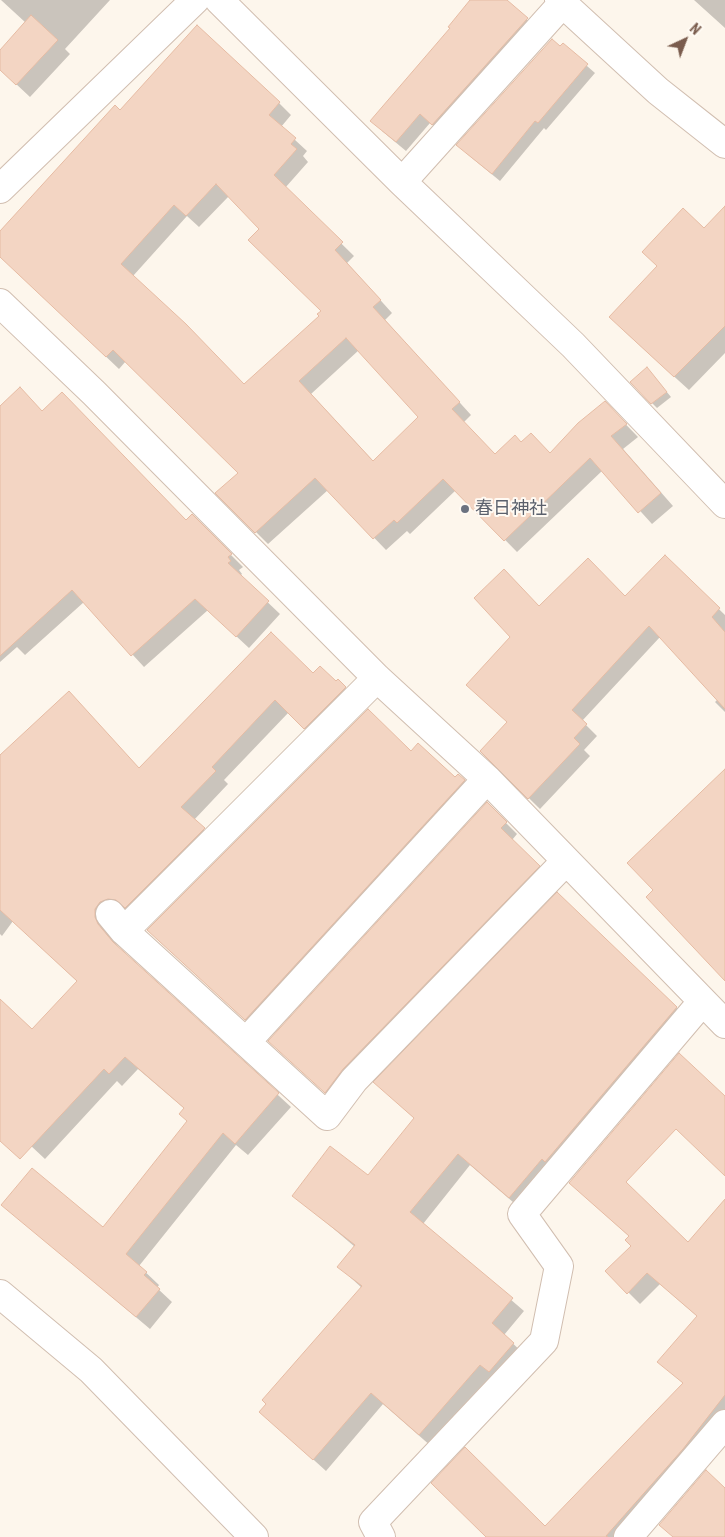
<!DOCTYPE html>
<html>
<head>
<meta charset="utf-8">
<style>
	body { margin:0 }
	#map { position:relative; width:725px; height:1537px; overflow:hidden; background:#fdf6ec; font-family:"Roboto Condensed",sans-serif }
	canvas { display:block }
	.north { position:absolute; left:660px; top:15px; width:50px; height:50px; -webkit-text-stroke:4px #fffaf3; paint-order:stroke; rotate:43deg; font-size:14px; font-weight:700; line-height:20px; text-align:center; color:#7a5c4d }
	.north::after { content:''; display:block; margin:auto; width:18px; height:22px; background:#7a5c4d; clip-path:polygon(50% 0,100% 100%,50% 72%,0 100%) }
</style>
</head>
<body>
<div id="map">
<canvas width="725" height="1537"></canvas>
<div class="north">N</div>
</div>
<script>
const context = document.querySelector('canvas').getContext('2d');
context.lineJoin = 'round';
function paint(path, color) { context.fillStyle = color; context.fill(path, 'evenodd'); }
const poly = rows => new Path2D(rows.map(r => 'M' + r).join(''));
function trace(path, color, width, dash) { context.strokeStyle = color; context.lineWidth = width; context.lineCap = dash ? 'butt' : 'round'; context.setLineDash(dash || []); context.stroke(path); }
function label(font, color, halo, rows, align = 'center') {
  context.font = font + ' "Roboto Condensed","Noto Sans JP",sans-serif'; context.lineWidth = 4; context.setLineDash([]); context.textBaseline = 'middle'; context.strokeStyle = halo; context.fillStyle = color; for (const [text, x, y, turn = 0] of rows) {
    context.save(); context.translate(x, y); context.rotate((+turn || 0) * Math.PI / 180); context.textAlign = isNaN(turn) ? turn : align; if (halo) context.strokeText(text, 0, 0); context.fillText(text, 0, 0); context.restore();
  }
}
paint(poly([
	[1,0,110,0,65,49,70,54,30,97,0,69,0,52,26,23],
	[472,0,505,0,537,29,443,134,430,123,406,151,382,131],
	[694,0,725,0,725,28],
	[563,45,595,73,546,130,544,128,500,181,466,153],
	[279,103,291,115,281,127,307,151,303,156,308,162,285,188,354,256,347,263,392,313,385,320,471,415,463,423,495,455,521,443,550,455,605,403,638,437,623,449,673,506,652,524,603,470,517,552,456,490,410,534,407,531,386,550,328,490,268,544,217,493,239,473,126,361,119,369,0,256,0,233,120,111],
	[229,196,261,229,322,311,321,316,244,385,133,276,187,216,199,227],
	[359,350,420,417,374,462,311,394],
	[704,230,725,246,725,353,689,390,624,331],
	[652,374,671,397,657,408,631,382],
	[0,408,42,412,186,521,204,528,243,567,239,570,242,574,240,576,280,614,249,648,208,610,144,667,84,602,25,655,17,647,0,662],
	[665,557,725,615,725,712,715,702,718,699,660,637,582,721,597,736,584,750,590,756,540,809,481,751,508,723,539,608,625,598],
	[313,675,336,683,338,681,358,700,317,741,289,712,224,780,228,784,194,820,216,842,107,931,122,952,291,1107,248,1155,236,1145,139,1266,159,1285,157,1288,172,1302,150,1329,3,1205,103,1228,188,1122,185,1109,138,1069,122,1086,117,1081,45,1159,0,1117,0,1013,32,1031,78,982,13,921,2,936,0,934,0,763,139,769],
	[411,753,455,778,458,775,477,793,258,1032,148,930],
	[487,804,517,834,512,840,550,878,337,1103,281,1052],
	[558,894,689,1020,521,1209,470,1165,423,1224,524,1311,504,1335,526,1356,432,1447,383,1404,326,1471,261,1412,362,1288,339,1267,355,1247,294,1195,368,1177,415,1119,375,1082],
	[570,1183,688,1244,725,1201,725,1421,626,1537,487,1537,545,1528,684,1384,659,1362,698,1317,660,1284,640,1304,607,1271,632,1246,630,1237]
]), '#0003');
const building = poly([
	[470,0,507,0,528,18,432,125,420,114,396,142,370,121,450,28,448,27,470,0],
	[31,15,58,40,16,85,0,70,0,50,31,15],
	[197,25,280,102,269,115,296,138,291,144,297,149,274,175,343,242,335,250,381,300,373,307,460,402,452,409,495,454,515,435,521,442,531,433,550,453,578,423,605,401,627,424,611,436,661,493,638,513,590,458,504,541,443,479,397,523,394,520,373,539,315,478,255,533,215,493,238,473,113,350,106,357,0,257,0,231,115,105,120,110,197,25],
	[216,184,259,229,248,240,321,311,317,314,319,316,244,384,186,324,121,264,174,205,186,216,216,184],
	[346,338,418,417,373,461,299,381,346,338],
	[552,39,560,46,563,43,588,64,538,123,535,121,492,174,456,145,552,39],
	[725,206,725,326,674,377,609,317,657,266,642,252,683,208,704,228,725,206],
	[647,367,667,392,651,404,630,382,647,367],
	[20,387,42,411,62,392,186,520,192,514,232,554,228,557,231,561,228,563,269,601,236,637,195,599,131,656,72,590,0,656,0,406,20,387],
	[665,555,720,608,712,617,725,632,725,709,649,626,572,710,587,724,574,738,580,744,528,799,480,751,507,722,466,685,510,637,474,598,504,569,539,606,588,558,625,596,665,555],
	[271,632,313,673,320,666,336,681,338,679,346,687,304,729,275,700,212,767,216,771,181,807,205,828,125,908,116,900,108,899,100,902,95,909,95,917,98,924,113,942,279,1093,235,1144,223,1133,126,1254,147,1272,144,1275,160,1289,136,1317,1,1205,32,1168,103,1227,187,1121,179,1114,184,1108,125,1057,109,1074,104,1069,20,1159,0,1141,0,999,32,1029,77,981,0,910,0,755,69,691,139,768,271,632],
	[368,709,411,751,418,743,455,777,458,774,465,780,245,1020,147,930,368,709],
	[725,769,725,981,646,897,653,890,627,863,725,769],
	[487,802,507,822,501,828,540,866,343,1069,325,1093,268,1041,487,802],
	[557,892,677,1007,545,1162,542,1159,509,1198,458,1154,410,1212,513,1298,492,1323,514,1343,489,1372,480,1365,419,1435,371,1393,313,1460,259,1412,266,1404,262,1400,362,1286,337,1267,355,1245,292,1196,330,1146,368,1175,414,1118,373,1082,557,892],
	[679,1053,725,1096,725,1176,676,1129,626,1182,688,1242,725,1199,725,1395,683,1449,606,1536,608,1537,486,1537,431,1483,465,1447,545,1526,683,1383,657,1362,697,1316,647,1273,627,1294,605,1271,631,1246,625,1240,629,1236,569,1183,679,1053],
	[706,1470,725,1488,725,1537,673,1537,659,1525,706,1470]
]);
paint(building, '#f3d5c3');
trace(building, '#e6bba3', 1);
const minor = poly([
	[219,0,402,182,573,345,725,504],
	[559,0,658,91,725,144],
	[402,182,562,4],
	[0,189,195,0],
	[0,303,94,393,377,678,487,779,725,1024],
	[110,914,124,931,327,1116,354,1080,565,862],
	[124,931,377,678],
	[246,1042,487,779],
	[0,1294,91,1370,254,1537],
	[381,1537,373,1522,544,1341,559,1266,522,1214,702,1002],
	[628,1537,725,1424]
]);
trace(minor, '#d1beb0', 30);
trace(minor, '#fff', 28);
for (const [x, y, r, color] of [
	[465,509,5,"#6b7280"]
]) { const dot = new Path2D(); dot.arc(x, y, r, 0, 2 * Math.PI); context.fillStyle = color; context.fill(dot); trace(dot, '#fffaf3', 2); }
label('18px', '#5b616d', '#fffaf3', [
	["春日神社",475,509]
], 'left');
</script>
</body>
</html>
